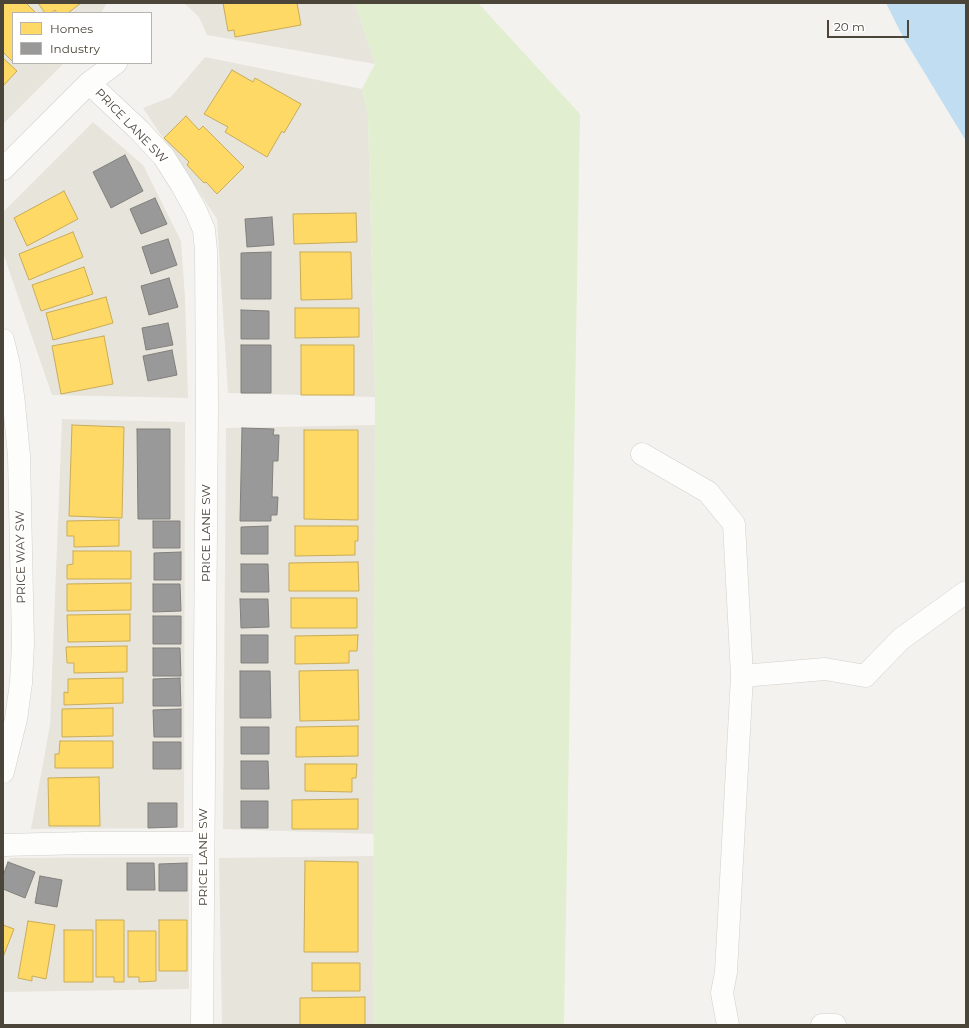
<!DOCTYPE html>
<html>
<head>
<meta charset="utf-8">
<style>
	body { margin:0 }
	#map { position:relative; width:969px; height:1028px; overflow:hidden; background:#f4f2ee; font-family:Montserrat,sans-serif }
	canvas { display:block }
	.frame { position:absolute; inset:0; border:4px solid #4b4439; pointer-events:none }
	.legend { position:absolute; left:12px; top:12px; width:140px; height:52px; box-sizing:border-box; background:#fff; border:1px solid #b7b4b0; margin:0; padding:5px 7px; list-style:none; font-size:12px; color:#4b4439 }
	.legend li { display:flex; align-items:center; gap:8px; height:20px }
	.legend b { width:20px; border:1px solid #b7b4b0 }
	.scale { position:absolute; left:827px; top:20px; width:82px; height:18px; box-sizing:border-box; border:2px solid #4b4439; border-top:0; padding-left:5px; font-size:12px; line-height:14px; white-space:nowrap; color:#4b4439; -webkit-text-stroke:3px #fff; paint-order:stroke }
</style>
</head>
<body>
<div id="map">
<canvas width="969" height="1028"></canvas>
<div class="frame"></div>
<ul class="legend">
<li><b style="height:11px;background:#ffd966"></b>Homes</li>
<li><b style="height:11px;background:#999"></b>Industry</li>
</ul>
<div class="scale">20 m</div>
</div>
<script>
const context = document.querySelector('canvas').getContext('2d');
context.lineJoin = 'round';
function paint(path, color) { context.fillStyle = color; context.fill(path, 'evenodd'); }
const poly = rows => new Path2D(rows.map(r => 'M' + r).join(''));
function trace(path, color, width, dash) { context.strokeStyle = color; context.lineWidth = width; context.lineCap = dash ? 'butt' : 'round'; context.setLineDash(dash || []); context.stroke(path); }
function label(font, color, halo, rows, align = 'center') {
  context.font = font + ' Montserrat,sans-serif'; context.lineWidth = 4; context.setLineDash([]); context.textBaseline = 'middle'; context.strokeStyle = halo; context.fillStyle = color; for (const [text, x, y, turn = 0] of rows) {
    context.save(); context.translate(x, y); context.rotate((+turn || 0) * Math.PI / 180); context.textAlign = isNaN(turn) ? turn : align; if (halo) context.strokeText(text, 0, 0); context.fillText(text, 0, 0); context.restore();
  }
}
paint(poly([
	[3,3,107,3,101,13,13,13,13,63,64,63,3,124],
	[184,3,355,3,375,64,207,35,199,17],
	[205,57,362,89,368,114,375,397,228,393,217,219,143,108,171,97],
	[93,122,143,165,181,241,185,298,188,398,52,395,3,253,3,212],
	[62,419,185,422,184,828,31,829,50,725],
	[375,425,374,834,223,829,226,428],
	[374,856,373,1025,222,1025,219,858],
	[189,857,189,989,3,992,3,870,10,858]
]), '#e7e4dc');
paint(poly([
	[355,3,478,3,580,114,564,1025,373,1025,375,397,368,114,362,89,375,64]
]), '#e1eecf');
paint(poly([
	[886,3,966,3,966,141,904,39]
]), '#c0ddf1');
const homes = poly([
	[3,3,26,3,36,13,13,13,13,62,3,52,3,3],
	[38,3,81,3,68,13,57,13,55,10,51,13,45,13,38,3],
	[223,3,297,3,301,25,235,37,234,30,228,31,223,3],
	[3,58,17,71,3,86,3,58],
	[232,70,253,82,255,78,301,104,284,133,282,131,267,157,225,132,228,127,204,114,232,70],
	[186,116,199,130,203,126,244,167,217,194,206,182,204,183,187,165,189,162,164,138,186,116],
	[64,191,78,219,27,246,14,218,64,191],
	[356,213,357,242,294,244,293,214,356,213],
	[73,232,83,257,29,280,19,254,73,232],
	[300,252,351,252,352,299,301,300,300,252],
	[84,267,93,294,41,311,32,285,84,267],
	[106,297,113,323,53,340,46,313,106,297],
	[295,308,359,308,359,337,295,338,295,308],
	[104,336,113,384,61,394,52,346,104,336],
	[301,345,354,345,354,395,301,395,301,345],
	[72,425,124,427,122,518,69,516,72,425],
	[304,430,358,430,358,520,304,519,304,430],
	[119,520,119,546,74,547,74,536,67,536,67,521,119,520],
	[295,526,358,526,358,541,355,541,355,555,295,556,295,526],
	[73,551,131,551,131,579,67,579,67,565,73,564,73,551],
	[358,562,359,591,289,591,289,563,358,562],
	[131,583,131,610,67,611,67,584,131,583],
	[291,598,357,598,357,628,291,628,291,598],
	[130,614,130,641,68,642,67,615,130,614],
	[358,635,357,651,349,651,349,663,295,664,295,636,358,635],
	[127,646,127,672,74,673,74,663,67,663,66,647,127,646],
	[358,670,359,720,300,721,299,671,358,670],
	[123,678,123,703,64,705,64,692,68,693,68,679,123,678],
	[113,708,113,736,62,737,62,709,113,708],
	[358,726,358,756,296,757,296,727,358,726],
	[60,741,113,741,113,768,55,768,55,754,59,754,60,741],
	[305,764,357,764,356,778,352,778,352,792,305,791,305,764],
	[99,777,100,826,49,826,48,778,99,777],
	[358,799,358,829,292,829,292,800,358,799],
	[305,861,358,862,358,952,304,952,305,861],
	[96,920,124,920,124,982,114,982,114,977,96,977,96,920],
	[159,920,187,920,187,971,159,971,159,920],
	[28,921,55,925,46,979,32,976,32,981,18,978,28,921],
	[3,925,14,929,3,957,3,925],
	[64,930,93,930,93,982,64,982,64,930],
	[128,931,156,931,156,981,139,982,139,977,128,977,128,931],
	[312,963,360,963,360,991,312,991,312,963],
	[365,997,365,1025,300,1025,300,998,365,997]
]);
paint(homes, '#ffd966');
trace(homes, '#c9ac58', 1);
const industry = poly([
	[125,155,143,191,111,208,93,172,125,155],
	[155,198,167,224,141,234,130,209,155,198],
	[272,217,274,245,247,247,245,219,272,217],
	[168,239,177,265,151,274,142,247,168,239],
	[271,252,271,299,241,299,241,253,271,252],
	[169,278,178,307,149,315,141,286,169,278],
	[241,310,269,311,269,339,241,339,241,310],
	[168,323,173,345,146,350,142,328,168,323],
	[241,345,271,345,271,393,241,393,241,345],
	[172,350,177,375,148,381,143,356,172,350],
	[242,428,274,429,273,435,279,435,278,461,273,461,272,497,278,497,277,515,271,515,271,521,240,521,242,428],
	[137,429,170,429,170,519,138,519,137,429],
	[153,521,180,521,180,548,153,548,153,521],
	[268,526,268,554,241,554,241,527,268,526],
	[181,552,181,580,154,580,154,553,181,552],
	[241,564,268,564,269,592,241,592,241,564],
	[153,584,180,584,181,611,153,612,153,584],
	[240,599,268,599,269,627,241,628,240,599],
	[153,616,181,616,181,644,153,644,153,616],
	[241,635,268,635,268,663,241,663,241,635],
	[153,648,180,648,181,676,153,676,153,648],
	[240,671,270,671,271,718,240,718,240,671],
	[180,678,181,706,153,706,153,679,180,678],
	[181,709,181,737,154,737,153,710,181,709],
	[241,727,269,727,269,754,241,754,241,727],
	[153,742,181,742,181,769,153,769,153,742],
	[241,761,268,761,269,789,241,789,241,761],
	[241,801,268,801,268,828,241,828,241,801],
	[148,803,177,803,177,827,148,828,148,803],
	[8,862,35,872,25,898,3,889,3,876,8,862],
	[127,863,154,863,155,890,127,890,127,863],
	[187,863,187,891,159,891,159,864,187,863],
	[40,876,62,880,57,907,35,903,40,876]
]);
paint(industry, '#999');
trace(industry, '#82807c', 1);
const minor = poly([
	[89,83,139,130,164,157,181,184,196,211,204,230,206,251,207,408,202,1025],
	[3,169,89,83,116,63],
	[3,340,9,365,14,404,19,456,23,644,21,683,16,719,3,772],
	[642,454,708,492,734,524,742,676,726,972,722,993,728,1025],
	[742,676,825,669,865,676,901,639,966,592],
	[3,845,86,843,203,843],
	[822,1025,835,1025]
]);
trace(minor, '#d2d0cb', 23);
trace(minor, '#fdfdfc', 22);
label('12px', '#4b4439', '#fff', [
	["PRICE LANE SW",131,126,46],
	["PRICE LANE SW",206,533,-90],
	["PRICE WAY SW",21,557,-91],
	["PRICE LANE SW",203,857,-90]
]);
</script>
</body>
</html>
